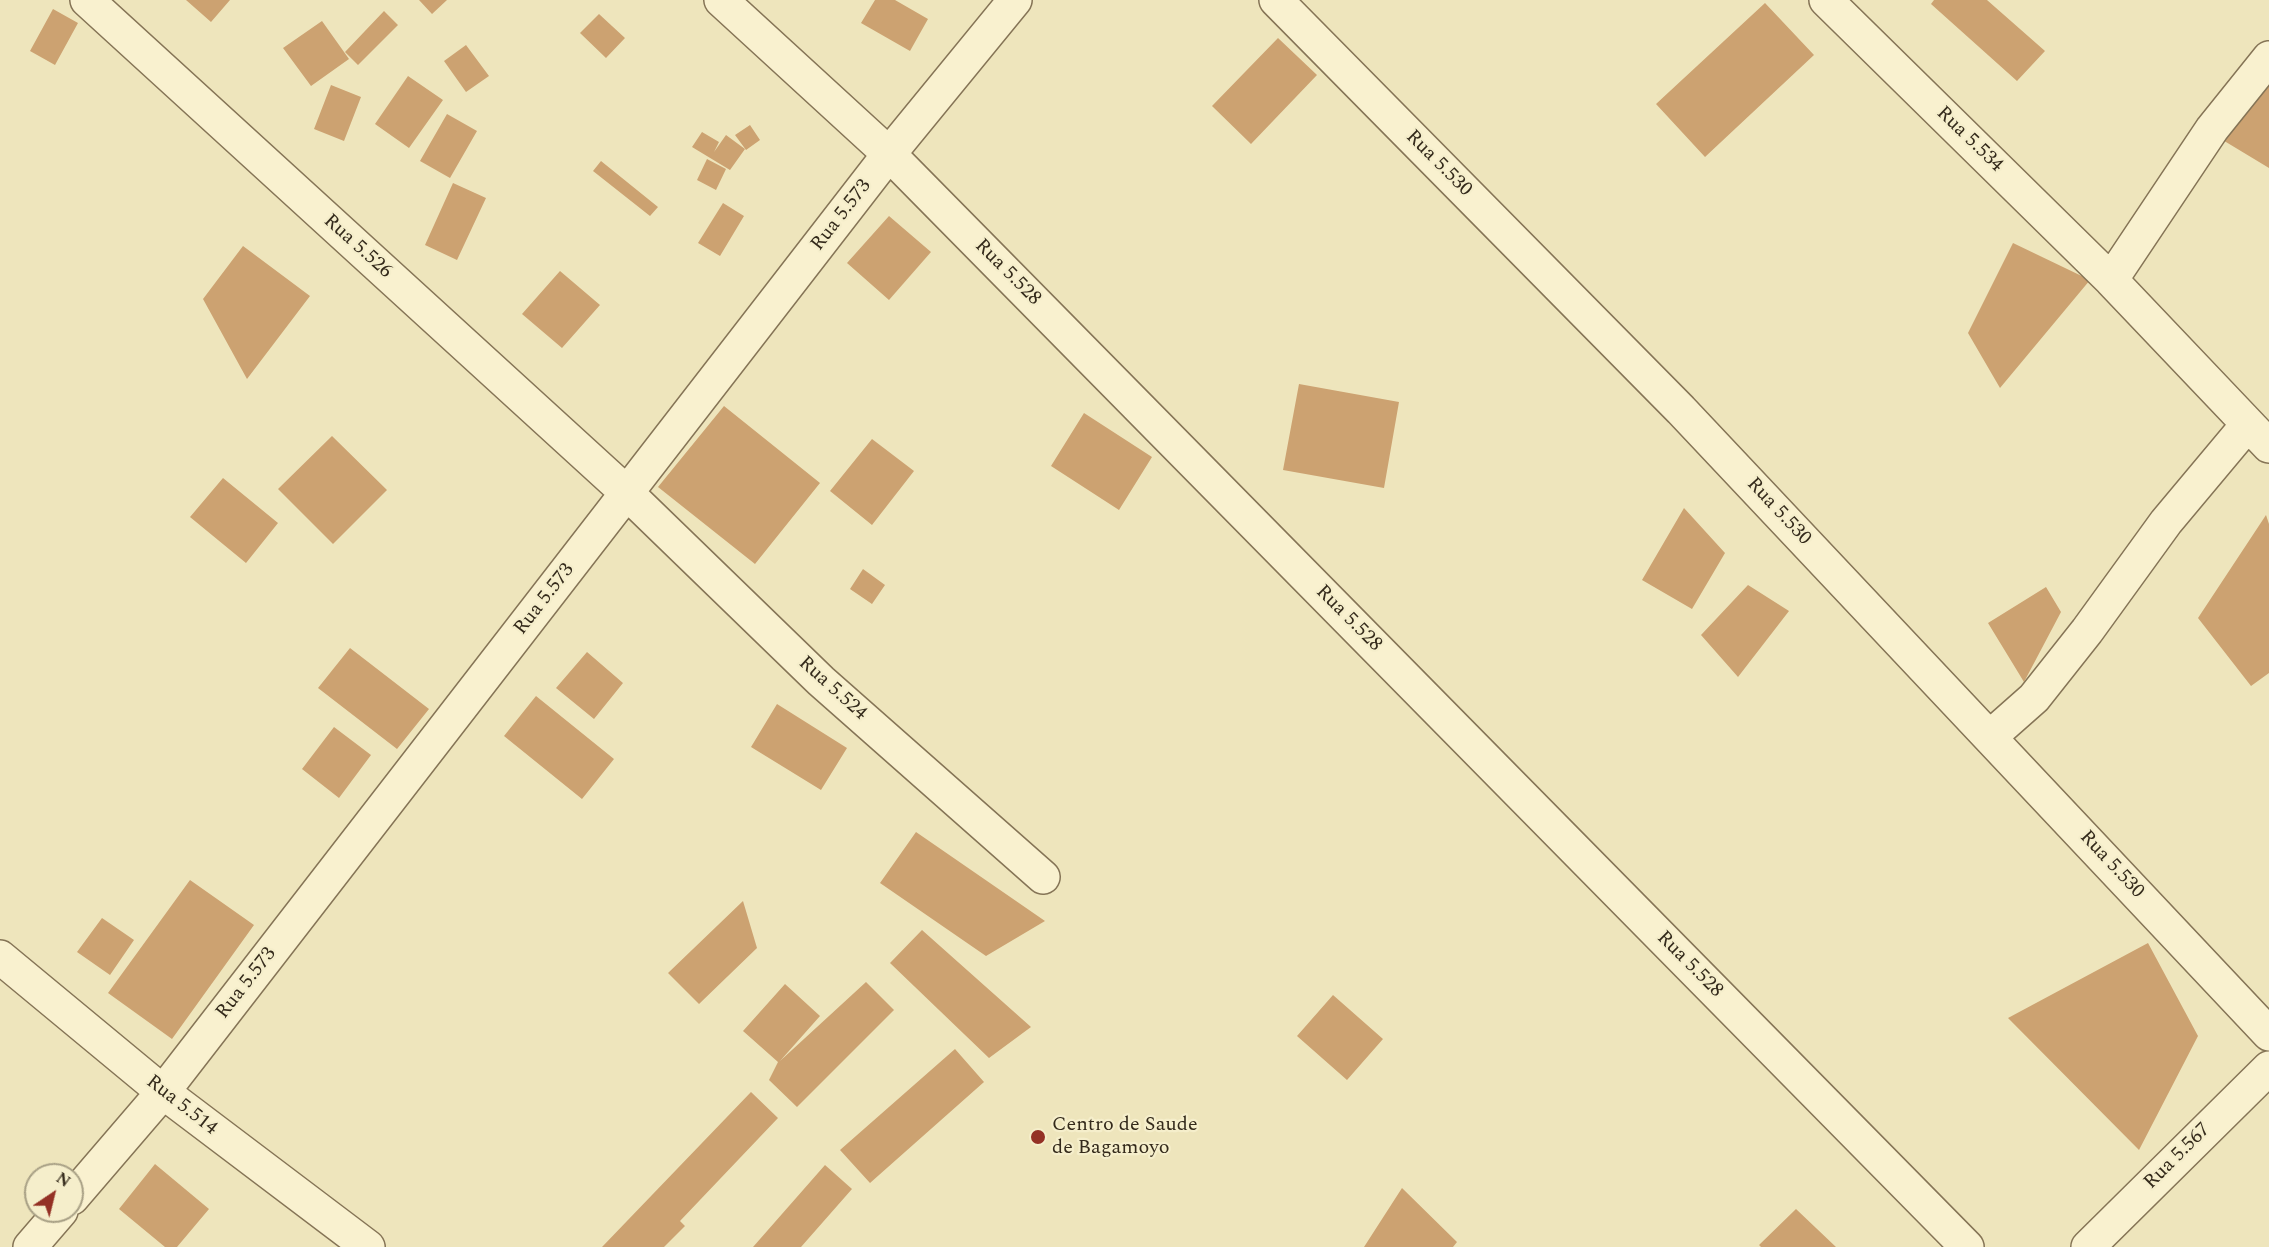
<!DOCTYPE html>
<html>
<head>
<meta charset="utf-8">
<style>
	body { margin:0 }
	#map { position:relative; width:2269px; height:1247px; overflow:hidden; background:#eee5bc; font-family:Spectral,serif }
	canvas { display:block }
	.north { position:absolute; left:24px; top:1163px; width:60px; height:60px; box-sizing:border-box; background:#f5eecb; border:2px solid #a8a085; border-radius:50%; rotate:35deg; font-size:16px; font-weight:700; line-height:24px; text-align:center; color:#342a1b }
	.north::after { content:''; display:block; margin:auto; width:21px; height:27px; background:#943125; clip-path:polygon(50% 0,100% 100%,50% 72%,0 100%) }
</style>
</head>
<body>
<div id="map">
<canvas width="2269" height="1247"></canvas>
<div class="north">N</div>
</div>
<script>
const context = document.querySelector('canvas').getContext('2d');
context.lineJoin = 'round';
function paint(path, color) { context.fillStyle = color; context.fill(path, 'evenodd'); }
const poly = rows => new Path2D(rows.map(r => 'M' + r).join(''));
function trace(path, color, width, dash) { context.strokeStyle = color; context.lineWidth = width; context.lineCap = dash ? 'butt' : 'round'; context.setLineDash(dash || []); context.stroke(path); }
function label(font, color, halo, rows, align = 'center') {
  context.font = font + ' Spectral,serif'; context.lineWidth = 4.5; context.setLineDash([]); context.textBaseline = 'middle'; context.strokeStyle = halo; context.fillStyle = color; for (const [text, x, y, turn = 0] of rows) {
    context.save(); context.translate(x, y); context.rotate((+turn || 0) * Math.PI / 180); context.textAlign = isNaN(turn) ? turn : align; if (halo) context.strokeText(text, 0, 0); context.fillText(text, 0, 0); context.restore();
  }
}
paint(poly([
	[186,0,230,0,211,22],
	[419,0,447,0,432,14],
	[875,0,895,0,928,19,910,51,861,23],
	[1934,0,1987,0,2045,51,2017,81,1931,4],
	[1765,3,1814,55,1705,157,1656,104],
	[53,9,78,23,55,65,30,51],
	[384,11,398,25,358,65,345,52],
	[599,14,625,38,606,58,580,33],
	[322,21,349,59,311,86,283,48],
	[1278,38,1317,75,1251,144,1212,106],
	[466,45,489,76,466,92,444,61],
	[2269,72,2269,168,2221,139],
	[408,76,443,100,409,148,375,124],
	[331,85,361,97,344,141,314,129],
	[447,114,477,131,450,178,420,161],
	[750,125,760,140,746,150,735,135],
	[702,132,719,142,714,152,726,135,745,149,730,170,692,147],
	[707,159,726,169,716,190,697,180],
	[601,161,658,207,650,216,593,171],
	[453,183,486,198,457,260,425,245],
	[723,203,744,216,720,256,698,243],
	[889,216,931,252,889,300,847,263],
	[2013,243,2090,280,2000,388,1968,333],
	[243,246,310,296,247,379,203,299],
	[560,271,600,305,562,348,522,314],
	[1299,384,1399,402,1384,488,1283,470],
	[724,406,820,483,755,564,658,487],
	[1084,413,1152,457,1119,510,1051,466],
	[332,436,387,490,333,544,278,489],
	[872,439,914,471,872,525,830,491],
	[223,478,278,523,246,563,190,517],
	[1684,508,1725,553,1692,609,1642,580],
	[2266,515,2269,524,2269,673,2251,686,2198,618],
	[863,569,885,585,872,604,850,589],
	[1748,585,1789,611,1738,677,1701,635],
	[2046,587,2061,612,2024,682,1988,623],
	[350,648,429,709,397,749,318,688],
	[587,652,623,683,594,719,556,688],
	[536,696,614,759,582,799,504,736],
	[777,704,847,748,821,790,751,747],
	[334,727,371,755,339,798,302,769],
	[916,832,1045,921,986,956,880,883],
	[190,880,254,925,172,1039,108,993],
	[743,901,757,948,699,1004,668,973],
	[102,918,134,940,110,975,77,952],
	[922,930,1031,1027,989,1058,890,963],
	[2148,943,2198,1036,2139,1150,2008,1018],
	[866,982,894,1010,797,1107,769,1080,778,1062,743,1031,785,984,820,1016,780,1061],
	[1333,995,1383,1039,1347,1080,1297,1036],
	[955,1049,984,1082,870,1183,840,1150],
	[751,1092,778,1118,680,1221,685,1226,664,1247,602,1247],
	[155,1164,209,1209,177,1247,165,1247,119,1209],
	[825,1165,852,1189,801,1247,753,1247],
	[1402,1188,1457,1242,1453,1247,1364,1247],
	[1796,1209,1836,1247,1761,1247,1759,1245]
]), '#cca271');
const street = poly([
	[87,0,627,493,821,681,1043,877],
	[721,0,889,154,1967,1247],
	[1276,0,1681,410,2269,1034],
	[1826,0,2111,280,2269,446],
	[2111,280,2212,129,2269,58],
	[1991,736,2034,698,2087,631,2166,522,2248,424],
	[0,957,163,1092,368,1247],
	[72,1198,163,1092,889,154,1015,0],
	[30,1247,61,1211],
	[2088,1247,2269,1068]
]);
trace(street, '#857456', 36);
trace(street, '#f9f1cf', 33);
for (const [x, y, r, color] of [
	[1038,1137,8,"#943125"]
]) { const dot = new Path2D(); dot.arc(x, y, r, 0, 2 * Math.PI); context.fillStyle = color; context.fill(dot); trace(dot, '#f5eecb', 2); }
label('20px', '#342a1b', '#f5eecb', [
	["Rua 5.534",1969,140,44],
	["Rua 5.530",1438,164,45],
	["Rua 5.573",842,216,-52],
	["Rua 5.526",357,247,42],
	["Rua 5.528",1007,273,45],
	["Rua 5.530",1778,512,47],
	["Rua 5.573",545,600,-52],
	["Rua 5.528",1348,619,45],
	["Rua 5.524",832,689,42],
	["Rua 5.530",2111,865,47],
	["Rua 5.528",1689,965,45],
	["Rua 5.573",247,984,-52],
	["Rua 5.514",181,1106,38],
	["Rua 5.567",2178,1157,-45]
]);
label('20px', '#342a1b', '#f5eecb', [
	["Centro de Saude",1052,1126],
	["de Bagamoyo",1052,1149]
], 'left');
</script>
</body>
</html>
